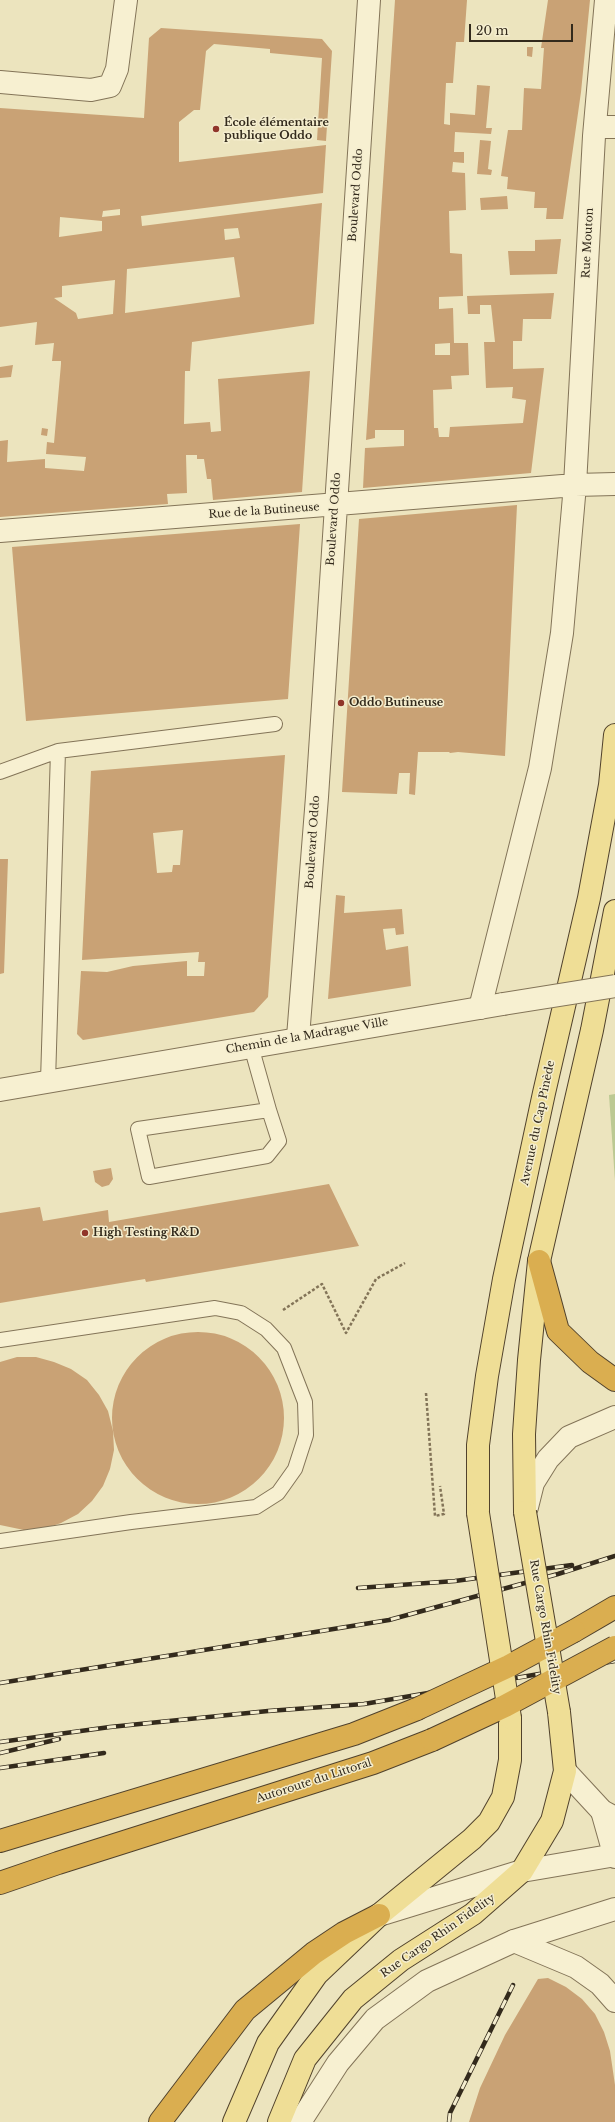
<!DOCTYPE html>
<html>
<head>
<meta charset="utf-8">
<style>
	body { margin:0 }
	#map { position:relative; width:615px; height:2122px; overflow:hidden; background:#ece4be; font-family:"Libre Baskerville",serif }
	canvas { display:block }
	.scale { position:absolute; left:469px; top:24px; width:104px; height:18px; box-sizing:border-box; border:2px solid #332a1c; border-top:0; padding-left:5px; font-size:12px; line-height:14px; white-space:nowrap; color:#332a1c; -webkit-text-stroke:3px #f4edce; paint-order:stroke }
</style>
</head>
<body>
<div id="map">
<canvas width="615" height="2122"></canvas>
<div class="scale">20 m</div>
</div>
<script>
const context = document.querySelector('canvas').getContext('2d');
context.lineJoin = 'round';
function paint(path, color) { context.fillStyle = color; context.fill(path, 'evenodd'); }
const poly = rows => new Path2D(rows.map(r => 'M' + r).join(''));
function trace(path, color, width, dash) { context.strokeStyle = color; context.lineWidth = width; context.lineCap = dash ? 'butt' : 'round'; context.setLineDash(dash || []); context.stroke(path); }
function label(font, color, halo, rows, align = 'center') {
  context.font = font + ' "Libre Baskerville",serif'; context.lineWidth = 3; context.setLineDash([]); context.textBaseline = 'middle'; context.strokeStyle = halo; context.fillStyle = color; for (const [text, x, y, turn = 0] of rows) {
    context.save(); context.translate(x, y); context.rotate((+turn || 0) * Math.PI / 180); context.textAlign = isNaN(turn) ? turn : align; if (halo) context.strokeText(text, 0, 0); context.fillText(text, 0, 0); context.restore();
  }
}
paint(poly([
	[615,1094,615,1181,609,1095]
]), '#bcc993');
paint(poly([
	[395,0,467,0,464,42,456,42,453,83,446,83,444,124,450,125,450,113,475,115,477,85,490,86,486,128,492,128,491,134,455,132,454,152,464,152,464,163,453,162,452,172,465,173,466,210,449,211,450,253,462,254,463,296,439,297,439,309,453,308,454,343,468,343,469,375,451,376,452,389,433,390,434,428,438,428,439,437,449,437,450,427,523,423,526,400,512,398,513,387,486,388,484,342,495,342,491,305,480,305,480,314,468,314,467,296,554,293,551,319,523,319,522,341,513,341,513,369,544,368,531,473,363,488,365,448,404,446,404,430,375,430,375,438,366,440],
	[450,343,450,355,435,355,435,344],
	[548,0,590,0,581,92,563,219,546,219,547,208,534,208,535,192,507,189,508,177,501,176,508,130,522,130,524,88,541,89,544,48,541,48],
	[161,28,322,39,332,51,326,141,317,140,322,58,270,53,270,49,214,44,206,51,200,110,194,110,179,122,179,162,326,145,323,193,141,216,142,226,322,203,314,324,192,342,190,371,185,371,184,424,210,422,211,432,221,431,218,379,310,371,302,492,213,500,211,479,207,479,204,459,197,459,197,455,186,455,187,493,167,494,168,504,0,517,0,441,8,440,7,462,45,459,45,468,84,471,86,457,46,454,47,442,54,443,61,364,61,361,52,361,54,343,35,345,37,322,0,327,0,108,144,118,149,38],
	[120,209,120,215,102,217,103,211],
	[60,217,102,221,102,231,59,237],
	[238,228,240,238,225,240,224,229],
	[234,257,240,297,125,313,127,269],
	[115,280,113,314,78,319,76,313,54,298,62,297,62,286],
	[527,47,533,47,532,57,527,56],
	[480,140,491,141,488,169,492,170,491,175,477,174],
	[507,196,508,209,481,210,480,198],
	[561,239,557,274,510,275,508,251,535,251,535,240],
	[13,365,11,377,0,378,0,367],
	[42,428,48,429,47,436,41,435],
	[517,505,505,756,458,752,450,753,449,752,418,752,415,795,409,794,410,773,399,773,397,794,342,792,359,519],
	[300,524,288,699,26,721,12,547],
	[285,755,268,997,254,1012,83,1040,77,1034,81,971,107,972,133,966,187,961,187,976,204,976,205,962,198,962,199,952,82,960,91,771],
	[183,830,180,865,173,865,172,872,157,873,153,833],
	[0,859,8,859,4,973,0,974],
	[336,895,345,896,344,913,402,909,404,934,396,935,395,928,383,929,386,950,408,946,411,986,328,999],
	[111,1168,113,1179,109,1185,102,1187,95,1182,93,1171],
	[329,1184,359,1246,146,1282,145,1279,0,1303,0,1213,40,1207,43,1221,108,1210,109,1222],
	'112 1418a86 86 0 1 1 172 0a86 86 0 1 1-172 0Z',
	[17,1357,36,1357,54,1362,71,1369,87,1380,99,1395,108,1411,113,1431,114,1450,110,1469,103,1486,92,1501,78,1514,61,1523,43,1529,24,1530,0,1525,0,1362],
	[548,1978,566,1987,582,1999,595,2014,604,2032,610,2051,615,2085,615,2122,469,2122,480,2088,505,2035,538,1979]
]), '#c9a275');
const service = poly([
	[0,772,58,751],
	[251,1046,269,1110,138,1129,149,1177,267,1156,279,1141,269,1110],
	[48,1081,58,751,275,724],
	[0,1340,215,1308,241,1313,266,1329,284,1348,305,1402,306,1435,295,1469,278,1493,256,1507,131,1522,0,1541]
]);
const minor = poly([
	[0,82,91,90,110,86,117,69,126,0],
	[595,127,615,127],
	[0,531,575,485,615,484],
	[480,1008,540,768,562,633,575,485,594,136,606,0],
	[298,1037,317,797,369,0],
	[602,1811,615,1857],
	[514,1941,576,1967,600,1984,615,2001]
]);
const tertiary = poly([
	[0,1090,503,1004],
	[527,1507,533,1483,548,1459,569,1437,615,1417],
	[565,1771,602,1811,615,1818],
	[379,1915,522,1871,615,1855],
	[300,2122,338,2063,375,2019,427,1981,514,1941,615,1909]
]);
const primary = poly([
	[525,1512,524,1434,529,1360,539,1261,592,1030,615,911],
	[478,1513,478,1445,487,1376,504,1279,544,1093,589,898,610,785,615,735],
	[234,2122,268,2043,317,1974,379,1915,472,1839,489,1822,503,1797,510,1760,510,1718],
	[279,2122,305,2059,353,1999,401,1960,473,1914,522,1871,552,1821,565,1771,559,1712]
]);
const motorway = poly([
	[539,1261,558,1331,590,1362,615,1380],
	[574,1631,615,1607],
	[0,1841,354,1734,417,1709],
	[0,1883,58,1863,373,1763,432,1740],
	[160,2122,245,2010,314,1953,344,1933,379,1915]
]);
trace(service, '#837458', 16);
trace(minor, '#837458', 24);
trace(tertiary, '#837458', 24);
trace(primary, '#51422c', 24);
trace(motorway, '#51422c', 24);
trace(poly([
	[283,1310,322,1284,346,1333,376,1279,405,1263],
	[426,1393,435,1516,444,1514,440,1486]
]), '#837458', 2.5, [3, 2]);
trace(service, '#f7f0d1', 14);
trace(minor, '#f7f0d1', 22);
trace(tertiary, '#f7f0d1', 22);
trace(primary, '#efde96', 22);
trace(motorway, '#daae50', 22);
const rail = poly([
	[358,1588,455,1581,572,1565],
	[0,1683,389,1620,558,1574,615,1556],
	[0,1742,110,1727,268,1711,364,1704,615,1661],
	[0,1753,59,1739],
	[0,1768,104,1753],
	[449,2122,450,2113,513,1985]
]);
trace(rail, '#332a1c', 4.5);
trace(rail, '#f4edce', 3, [9]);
const tertiaryBridge = poly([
	[503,1004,615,986]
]);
const primaryBridge = poly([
	[525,1512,559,1712],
	[478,1513,510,1718]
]);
const motorwayBridge = poly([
	[417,1709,509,1666,574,1631],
	[432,1740,505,1706,615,1647]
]);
trace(tertiaryBridge, '#837458', 24, []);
trace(primaryBridge, '#51422c', 24, []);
trace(motorwayBridge, '#51422c', 24, []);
trace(tertiaryBridge, '#f7f0d1', 22);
trace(primaryBridge, '#efde96', 22);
trace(motorwayBridge, '#daae50', 22);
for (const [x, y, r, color] of [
	[216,129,4,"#90352a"],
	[341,703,4,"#90352a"],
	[85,1233,4,"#90352a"]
]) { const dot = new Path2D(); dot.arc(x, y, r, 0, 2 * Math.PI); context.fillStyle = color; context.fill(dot); trace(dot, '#f4edce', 1.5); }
label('bold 11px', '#332a1c', '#f4edce', [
	["École élémentaire",224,123],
	["publique Oddo",224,136],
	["Oddo Butineuse",349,703],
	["High Testing R&D",93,1233]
], 'left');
label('11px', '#332a1c', '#f4edce', [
	["Boulevard Oddo",356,195,-86],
	["Rue Mouton",588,243,-87],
	["Rue de la Butineuse",264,511,-4],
	["Boulevard Oddo",334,519,-86],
	["Boulevard Oddo",313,842,-86],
	["Chemin de la Madrague Ville",307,1036,-10],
	["Avenue du Cap Pinède",538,1123,-78],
	["Rue Cargo Rhin Fidelity",545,1627,80],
	["Autoroute du Littoral",314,1781,-18],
	["Rue Cargo Rhin Fidelity",438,1936,-35]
]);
</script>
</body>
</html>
